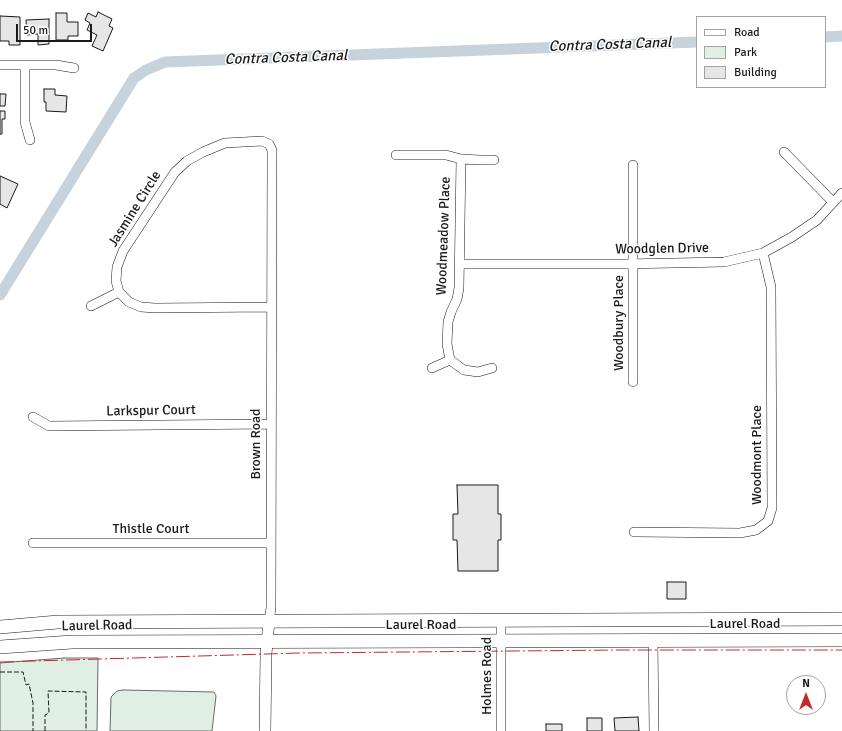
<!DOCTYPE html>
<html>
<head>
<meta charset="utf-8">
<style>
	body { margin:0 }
	#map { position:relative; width:842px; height:731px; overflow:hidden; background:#fff; font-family:Signika,sans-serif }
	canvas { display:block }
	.legend { position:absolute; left:696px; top:16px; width:130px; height:72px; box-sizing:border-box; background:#fff; border:1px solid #a3a3a3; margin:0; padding:5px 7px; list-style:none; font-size:12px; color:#1a1a1a }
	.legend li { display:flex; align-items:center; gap:8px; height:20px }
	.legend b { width:20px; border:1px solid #a3a3a3 }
	.north { position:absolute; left:786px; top:675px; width:40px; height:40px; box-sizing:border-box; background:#fff; border:1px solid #a3a3a3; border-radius:50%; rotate:0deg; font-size:11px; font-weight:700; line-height:16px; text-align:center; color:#1a1a1a }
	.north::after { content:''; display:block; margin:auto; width:14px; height:18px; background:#c62828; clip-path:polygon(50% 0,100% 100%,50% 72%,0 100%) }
	.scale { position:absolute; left:16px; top:24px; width:76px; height:18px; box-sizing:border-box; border:2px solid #1a1a1a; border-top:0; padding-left:5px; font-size:12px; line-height:14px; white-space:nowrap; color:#1a1a1a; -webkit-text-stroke:3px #fff; paint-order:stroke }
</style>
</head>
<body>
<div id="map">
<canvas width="842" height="731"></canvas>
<ul class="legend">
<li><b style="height:5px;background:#fff"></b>Road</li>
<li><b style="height:11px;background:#e0efe3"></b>Park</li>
<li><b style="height:11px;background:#e6e6e6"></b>Building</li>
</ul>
<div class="north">N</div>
<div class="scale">50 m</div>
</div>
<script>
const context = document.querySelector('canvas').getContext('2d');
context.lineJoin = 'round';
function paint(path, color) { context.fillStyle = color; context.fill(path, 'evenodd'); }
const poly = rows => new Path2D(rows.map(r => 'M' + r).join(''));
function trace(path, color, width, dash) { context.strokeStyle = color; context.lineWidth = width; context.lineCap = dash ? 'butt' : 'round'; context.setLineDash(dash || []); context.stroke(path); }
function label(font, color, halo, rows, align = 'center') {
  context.font = font + ' Signika,sans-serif'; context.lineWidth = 3; context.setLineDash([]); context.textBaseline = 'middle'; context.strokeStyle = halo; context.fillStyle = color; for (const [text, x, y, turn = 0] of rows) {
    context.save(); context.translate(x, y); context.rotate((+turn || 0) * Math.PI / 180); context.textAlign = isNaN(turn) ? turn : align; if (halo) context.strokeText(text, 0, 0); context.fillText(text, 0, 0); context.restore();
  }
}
const green = poly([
	[64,658,98,658,97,731,0,731,0,663,64,658],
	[123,690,214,692,216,696,212,731,110,731,111,697,117,691,123,690]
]);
paint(green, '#e0efe3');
trace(green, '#6a6a6a', 1);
trace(poly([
	[825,37,842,36],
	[0,295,134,78,146,70,165,62,697,42]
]), '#c6d2dc', 11);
const building = poly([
	[98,12,112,19,109,26,113,28,103,51,92,46,97,35,87,30,90,23,85,20,88,13,96,17,98,12],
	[56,13,67,13,67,22,78,22,78,36,68,36,68,40,56,40,56,13],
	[0,16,20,17,20,45,9,45,9,41,0,41,0,16],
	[49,19,49,44,38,45,38,34,27,35,26,20,49,19],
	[44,89,55,89,55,95,67,96,66,112,46,111,46,102,44,102,44,89],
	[0,94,6,94,5,106,0,106,0,94],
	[0,111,5,111,5,119,2,119,2,134,0,134,0,111],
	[0,176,18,184,7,208,0,204,0,176],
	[457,485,498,485,498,514,501,514,501,540,498,540,498,571,458,571,457,540,453,540,453,514,458,514,457,485],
	[667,582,686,582,686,599,667,599,667,582],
	[638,717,639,731,615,731,614,718,638,717],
	[587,718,602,718,602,731,587,731,587,718],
	[546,724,562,724,562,731,546,731,546,724]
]);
paint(building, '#e6e6e6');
trace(building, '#1a1a1a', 1);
const minor = poly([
	[0,65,56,65,74,68],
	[25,65,25,122,30,140],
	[784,152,833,202],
	[396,155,446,155,461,159,480,160,494,160],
	[461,159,459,288,457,299,451,312,448,322,447,344,450,360,464,370,478,372,492,368],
	[460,264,623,264,724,262,763,253,792,237,817,220,842,193],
	[91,306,119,292],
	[432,368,450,360],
	[633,382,633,165],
	[33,417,49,426,271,424],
	[634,532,740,533,756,530,768,521,772,508,771,287,763,253],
	[33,543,270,543],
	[501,620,501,731],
	[269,621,271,608,272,150,269,144,262,141,225,143,203,152,187,161,175,172,123,251,117,267,116,281,119,292,129,302,141,307,155,308,271,307],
	[653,640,654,731]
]);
const tertiary = poly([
	[265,731,266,654,269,621]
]);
const secondary = poly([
	[0,627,58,622,842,619],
	[0,647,72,642,842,640]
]);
trace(minor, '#1a1a1a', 10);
trace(tertiary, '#1a1a1a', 12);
trace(secondary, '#1a1a1a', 14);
trace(minor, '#fff', 9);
trace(tertiary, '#fff', 11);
trace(secondary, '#fff', 13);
trace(poly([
	[0,672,23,672,26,685,29,684,33,703,33,731],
	[45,731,45,715,49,713,48,691,86,692,86,731]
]), '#1a1a1a', 1, [5, 2]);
trace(poly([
	[0,662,300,653,620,650,842,650]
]), '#c62828', 1, [14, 3, 2, 3]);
label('14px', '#1a1a1a', '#fff', [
	["Jasmine Circle",135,209,-58],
	["Woodmeadow Place",444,236,-88],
	["Woodglen Drive",662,249,-1],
	["Woodbury Place",619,323,-90],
	["Larkspur Court",151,411,-1],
	["Brown Road",256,444,-90],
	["Woodmont Place",757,455,-90],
	["Thistle Court",151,529],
	["Laurel Road",745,624],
	["Laurel Road",421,625],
	["Laurel Road",97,626,-1],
	["Holmes Road",487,676,-90]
]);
label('italic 15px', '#1a1a1a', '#fff', [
	["Contra Costa Canal",610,45,-2],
	["Contra Costa Canal",286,58,-2]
]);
</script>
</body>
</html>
